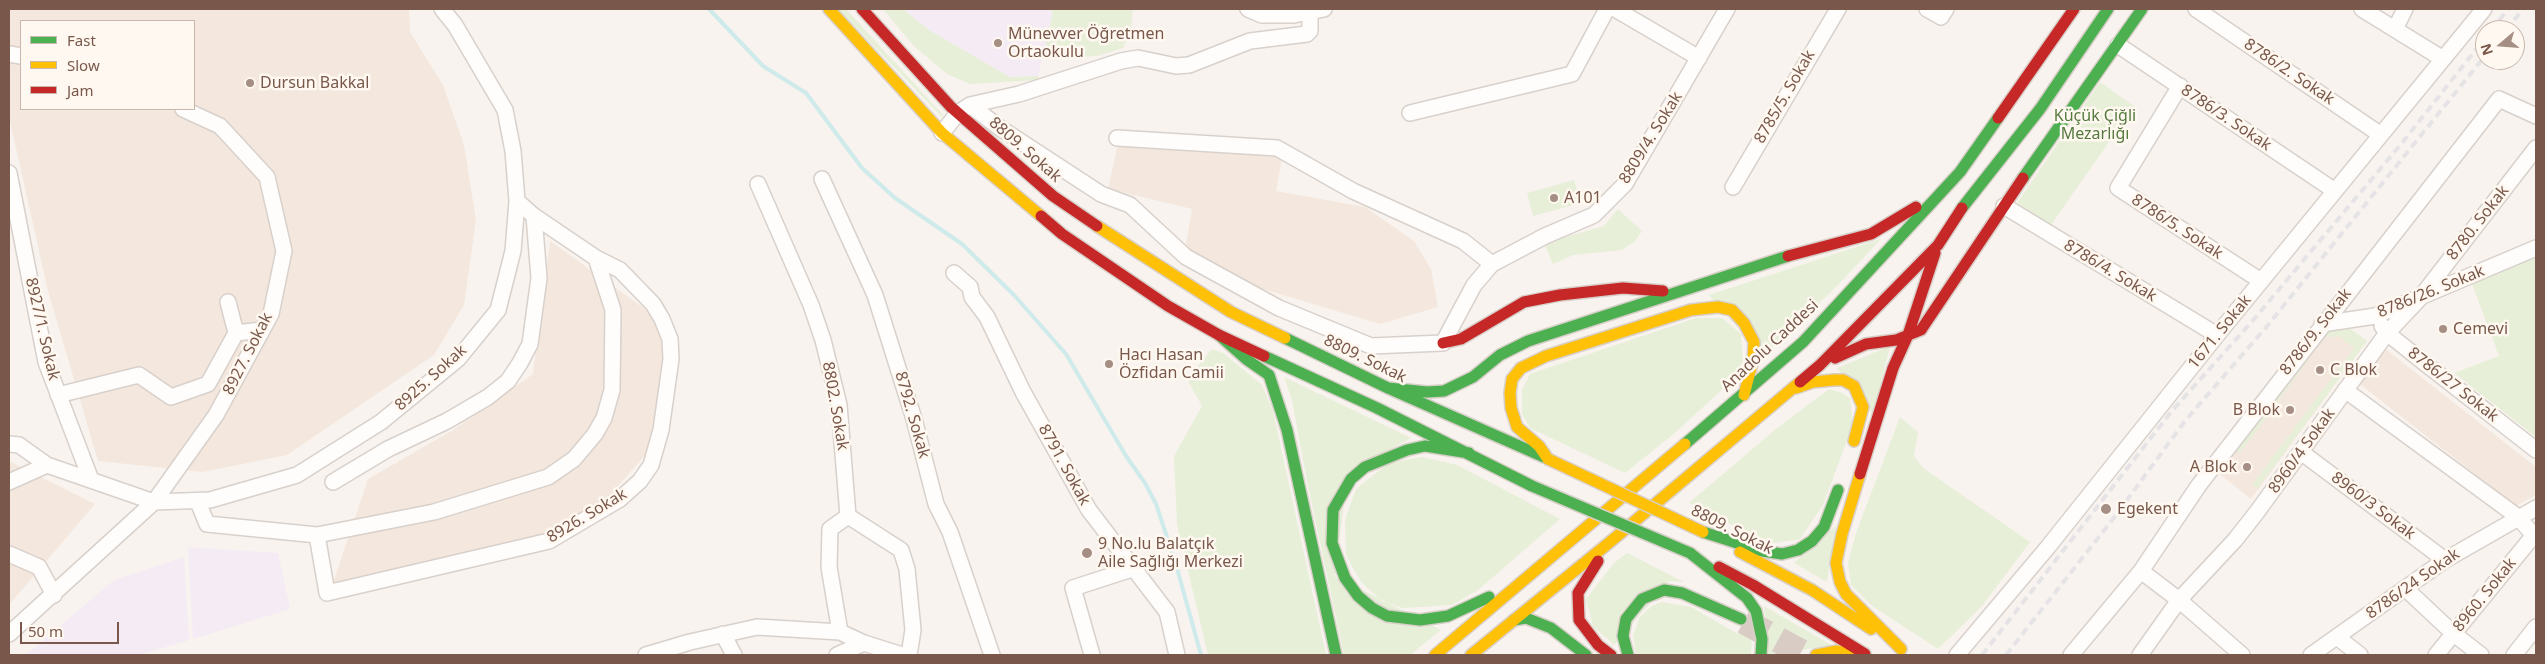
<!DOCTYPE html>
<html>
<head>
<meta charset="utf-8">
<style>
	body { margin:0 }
	#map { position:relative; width:2545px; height:664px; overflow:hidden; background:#f8f3ee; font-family:"Noto Sans",sans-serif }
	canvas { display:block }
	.frame { position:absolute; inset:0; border:10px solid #79584b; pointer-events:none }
	.legend { position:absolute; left:20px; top:20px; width:175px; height:90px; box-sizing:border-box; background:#fff8f0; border:1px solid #c9b8ae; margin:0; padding:6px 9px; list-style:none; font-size:15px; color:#79584b }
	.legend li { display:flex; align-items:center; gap:10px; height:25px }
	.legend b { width:25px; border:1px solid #c9b8ae }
	.north { position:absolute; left:2475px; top:20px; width:50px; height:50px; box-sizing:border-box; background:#fff8f0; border:1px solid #c9b8ae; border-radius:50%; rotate:252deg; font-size:14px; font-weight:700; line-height:20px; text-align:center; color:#79584b }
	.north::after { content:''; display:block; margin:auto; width:18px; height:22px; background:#a58e84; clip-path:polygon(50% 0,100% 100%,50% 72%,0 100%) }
	.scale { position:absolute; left:20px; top:622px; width:99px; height:22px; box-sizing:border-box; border:2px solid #79584b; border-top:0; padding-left:6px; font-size:15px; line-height:18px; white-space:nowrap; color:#79584b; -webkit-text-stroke:4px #fff8f0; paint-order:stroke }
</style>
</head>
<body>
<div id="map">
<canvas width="2545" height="664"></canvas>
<div class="frame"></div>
<ul class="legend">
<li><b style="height:6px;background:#4caf50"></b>Fast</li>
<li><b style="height:6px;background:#ffc107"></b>Slow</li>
<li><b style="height:6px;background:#c62828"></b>Jam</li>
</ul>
<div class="north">N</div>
<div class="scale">50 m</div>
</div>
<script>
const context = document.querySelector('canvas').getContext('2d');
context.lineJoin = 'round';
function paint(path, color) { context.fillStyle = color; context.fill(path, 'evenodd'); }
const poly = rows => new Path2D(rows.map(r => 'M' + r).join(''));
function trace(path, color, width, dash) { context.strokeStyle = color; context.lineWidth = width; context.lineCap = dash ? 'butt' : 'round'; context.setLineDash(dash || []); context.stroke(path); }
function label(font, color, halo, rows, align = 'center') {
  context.font = font + ' "Noto Sans",sans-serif'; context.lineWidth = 5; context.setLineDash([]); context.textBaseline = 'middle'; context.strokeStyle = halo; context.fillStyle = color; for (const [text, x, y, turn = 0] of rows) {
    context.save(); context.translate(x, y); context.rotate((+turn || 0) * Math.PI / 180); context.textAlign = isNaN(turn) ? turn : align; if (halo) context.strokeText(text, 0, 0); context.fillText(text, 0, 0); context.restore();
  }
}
paint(poly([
	[9,9,409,9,410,32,443,85,464,145,476,220,464,305,434,355,287,455,203,472,98,461,48,291,9,117],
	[21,21,194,21,194,109,21,109],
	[1118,143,1209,148,1282,158,1276,191,1365,207,1414,241,1431,269,1438,307,1380,324,1263,289,1185,250,1192,209,1108,189],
	[550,241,673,329,660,438,611,494,541,536,333,583,368,479,453,430,533,374],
	[2321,332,2367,341,2251,499,2217,472],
	[2383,347,2536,467,2536,495,2516,506,2357,382],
	[9,461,95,504,9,605]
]), '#f4e8de');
paint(poly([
	[903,9,1048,9,1053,12,1038,76,1010,77,929,30],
	[188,547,278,553,290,609,193,639],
	[184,557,189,640,140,655,26,655,114,580]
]), '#f4ebf5');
paint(poly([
	[838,9,846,9,943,115,943,118],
	[883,9,903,9,929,30,1010,77,1038,76,1039,80,970,84,947,74,914,46],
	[1048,9,1133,9,1131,28,1123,48,1097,56,1063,58,1044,51,1053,12],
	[2100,82,2134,106,2051,225,2017,203],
	[1574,180,1581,203,1533,216,1527,193],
	[1618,209,1642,231,1635,241,1622,250,1573,255,1553,264,1544,243,1604,226],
	[1881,239,1836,287,1763,356,1709,295],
	[2536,257,2536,437,2454,373,2499,356,2471,281],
	[1696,318,1722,318,1741,334,1743,362,1726,386,1676,432,1625,473,1530,428,1522,414,1522,390,1530,374],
	[2345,325,2367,341,2258,488,2252,485,2354,348,2339,336,2325,337,2309,358,2304,354,2321,332],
	[1890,346,1873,415,1837,368],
	[1212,349,1223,353,1262,385,1273,411,1326,655,1208,655,1177,524,1174,456,1202,406,1187,379],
	[2301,359,2307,362,2273,408,2267,403],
	[1284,377,1411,438,1348,472,1335,576,1441,630,1410,655,1344,655,1307,481,1292,400],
	[1829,389,1842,393,1850,398,1853,424,1823,505,1800,539,1769,544,1689,503,1776,429],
	[2264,408,2270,413,2240,453,2234,449],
	[1900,417,1918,432,1914,456,1923,468,2030,542,1982,606,1938,649,1871,605,1851,585,1848,563,1856,533],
	[1422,457,1457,465,1560,519,1478,590,1452,605,1403,608,1382,601,1361,582,1346,555,1345,520,1356,489,1389,463],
	[1836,526,1827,582,1794,563],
	[1627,553,1684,582,1669,581,1614,645,1593,626,1586,599,1614,563],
	[1662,602,1691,607,1738,634,1742,625,1752,630,1751,655,1636,655,1633,635,1640,617,1652,606],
	[1764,606,1833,646,1806,649,1791,655,1768,655]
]), '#e7efd8');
trace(poly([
	[709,9,763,66,806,93,862,168,895,198,962,244,1014,295,1066,354,1126,456,1145,483,1156,504,1175,561,1201,655]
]), '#ceeaea', 4);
trace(poly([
	[1744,621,1806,655]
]), '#d8ccc5', 26, [26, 13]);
const street = poly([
	[1248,9,1262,15,1294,15,1324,9],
	[1615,9,1699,58],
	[1927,9,1941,17,1946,9],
	[2196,9,2381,135],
	[2362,9,2443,59],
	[2395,29,2405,9],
	[2118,45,2335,191],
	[9,54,21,56],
	[2180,86,2118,188,2261,281],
	[970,105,1000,128,1101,194,1130,205,1186,257,1279,308,1371,346,1443,343,1474,285,1492,264,1545,236,1594,215,1625,184,1727,9],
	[183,109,220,126,267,177,284,251,271,314,216,415,154,502,210,500,297,475,381,422,458,359,498,310,513,251,517,201,513,151,505,110,455,25,442,9],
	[1410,113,1572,74,1607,9],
	[942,133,958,113,970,105,1019,94,1121,61,1138,58,1176,66,1189,65,1250,41,1307,34,1310,31,1310,13],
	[1117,138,1277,148,1353,191,1463,241,1492,264],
	[9,173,46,362,91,480],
	[822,179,875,295,914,419,936,504,950,532,992,655],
	[758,184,811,305,823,340,839,405,848,516,830,529,829,567,840,632],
	[1733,187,1838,9],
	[2004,206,2217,335],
	[954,273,970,287,972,297,987,317,1023,392,1089,510,1167,612,1177,655],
	[228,302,236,333],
	[2322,324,2375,316,2536,248],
	[2382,326,2387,333,2422,361,2536,450],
	[2345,390,2518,517,2536,538],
	[58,395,139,375,171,397,208,384,236,333,262,330],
	[9,444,19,445,47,465,154,502,9,634],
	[2301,452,2445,560],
	[9,482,47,465],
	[333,482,388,449,447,421,488,397,508,381,520,363,530,344,539,278,534,216],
	[198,502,207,524,317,535,434,512,548,477,574,459,595,434,604,418,612,390,613,310,596,258],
	[848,516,901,550,907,569,913,630,909,655],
	[317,535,327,593,549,541,620,499,640,481,651,465,661,430,671,359,670,339,662,319,653,304,620,270,596,258,534,216,517,201],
	[9,554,39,567,54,595],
	[2141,571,2179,600,2242,655],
	[2406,589,2454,634,2481,655],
	[723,634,734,655],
	[2337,637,2360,655],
	[646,655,690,642,757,627,840,632,864,643,902,655],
	[837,655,864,643],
	[1092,655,1073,588,1135,568],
	[1957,655,2048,547,2217,335,2484,9],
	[2071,655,2141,571,2199,485,2499,99,2536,116],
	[2140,655,2179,600,2235,540,2257,512,2387,333,2420,298,2536,148],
	[2311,655,2445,560,2536,508],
	[2436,655,2534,535],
	[2514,655,2536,627]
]);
const fast = poly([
	[2023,178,2142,9],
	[1962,208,2040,109,2108,9],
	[1219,335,1246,359,1269,375,1287,430,1336,655],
	[1285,338,1388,388,1544,457],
	[1264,356,1377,408,1532,486],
	[1388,388,1427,392,1444,391,1473,377,1500,355,1528,341,1788,256],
	[1685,444,1803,342,1960,172,1998,118],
	[1469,453,1425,446,1407,450,1365,467,1351,479,1333,510,1332,543,1345,578,1358,596,1372,608,1387,616,1420,620,1448,616,1489,597],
	[1703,532,1762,551,1782,554,1798,550,1812,541,1824,527,1838,490],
	[1690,553,1747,598,1756,611,1762,639,1761,655],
	[1514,620,1526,618,1551,628,1586,655],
	[1628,655,1623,636,1626,619,1642,599,1664,590,1682,593,1741,619]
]);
const slow = poly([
	[829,9,942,133,1041,216],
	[1097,226,1231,312,1285,338],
	[1796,388,1813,382,1834,380,1843,380,1854,386,1863,407,1854,441],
	[1548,459,1539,446,1517,427,1511,408,1510,393,1512,379,1521,368,1546,356,1691,310,1718,307,1732,310,1744,323,1754,342,1753,360,1744,395],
	[1860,474,1842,534,1836,563,1840,582,1846,594,1901,649],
	[1740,552,1812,590,1871,629],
	[1435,655,1685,444],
	[1471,655,1610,542,1800,382],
	[1816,655,1837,651,1856,655]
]);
const jam = poly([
	[862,9,951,107,1053,196,1097,226],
	[1998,118,2074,9],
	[1041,216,1062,234,1168,306,1219,335,1264,356],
	[1788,256,1871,234,1916,207],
	[1443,343,1461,339,1524,302,1560,295,1623,288,1663,291],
	[1835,358,1866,344,1896,340,1921,330,2023,178],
	[1800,382,1820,365,1938,245,1962,208],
	[1860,474,1893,368,1908,335,1935,253],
	[1598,561,1578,593,1579,620,1598,645,1611,655],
	[1719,567,1753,585,1865,654]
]);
trace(street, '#d8d0cb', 18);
trace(fast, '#d8cfc9', 14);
trace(slow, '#d8cfc9', 14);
trace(jam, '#d8cfc9', 14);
trace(street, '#fefdfc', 15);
trace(fast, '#4caf50', 11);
trace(slow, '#ffc107', 11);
trace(jam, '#c62828', 11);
trace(poly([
	[2491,30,2508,9],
	[2506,30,2523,9],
	[1982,655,2171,412,2255,318,2402,143,2485,38],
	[2006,655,2113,519,2185,421,2268,325,2485,56]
]), '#e5e3e6', 4, [8, 5]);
const fastBridge = poly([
	[1532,486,1690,553]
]);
const slowBridge = poly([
	[1548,459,1703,532]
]);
trace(fastBridge, '#d8cfc9', 14, []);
trace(slowBridge, '#d8cfc9', 14, []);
trace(fastBridge, '#4caf50', 11);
trace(slowBridge, '#ffc107', 11);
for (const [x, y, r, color] of [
	[998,43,5,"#a58e84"],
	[250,83,5,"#a58e84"],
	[1554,198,5,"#a58e84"],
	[2443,329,5,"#a58e84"],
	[1109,364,5,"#a58e84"],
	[2320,370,5,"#a58e84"],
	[2290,410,5,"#a58e84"],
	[2247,467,5,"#a58e84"],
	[2106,509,6,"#a58e84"],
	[1087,553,6,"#a58e84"]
]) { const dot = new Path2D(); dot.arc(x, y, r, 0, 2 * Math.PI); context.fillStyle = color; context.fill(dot); trace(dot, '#fff8f0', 2); }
label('16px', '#79584b', '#fff8f0', [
	["Münevver Öğretmen",1008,34],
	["Ortaokulu",1008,52],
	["Dursun Bakkal",260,83],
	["A101",1564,198],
	["Cemevi",2453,329],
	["Hacı Hasan",1119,355],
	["Özfidan Camii",1119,373],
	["C Blok",2330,370],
	["B Blok",2280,410,"right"],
	["A Blok",2237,467,"right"],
	["Egekent",2117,509],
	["9 No.lu Balatçık",1098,544],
	["Aile Sağlığı Merkezi",1098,562]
], 'left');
label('16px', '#79584b', '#fff8f0', [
	["8786/2. Sokak",2289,72,34],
	["8785/5. Sokak",1785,97,-60],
	["8786/3. Sokak",2226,118,34],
	["8809/4. Sokak",1651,138,-58],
	["8809. Sokak",1025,150,41],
	["8780. Sokak",2478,223,-52],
	["8786/5. Sokak",2177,227,33],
	["8786/4. Sokak",2110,271,31],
	["8786/26. Sokak",2431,292,-22],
	["8927/1. Sokak",42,329,77],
	["1671. Sokak",2220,332,-51],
	["8786/9. Sokak",2316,332,-52],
	["Anadolu Caddesi",1770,346,-43],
	["8927. Sokak",248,354,-63],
	["8809. Sokak",1365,359,26],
	["8925. Sokak",431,378,-42],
	["8786/27 Sokak",2453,385,38],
	["8802. Sokak",835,406,80],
	["8792. Sokak",912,415,74],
	["8960/4 Sokak",2302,451,-54],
	["8791. Sokak",1064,465,61],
	["8960/3 Sokak",2373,506,37],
	["8926. Sokak",587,516,-31],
	["8809. Sokak",1732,530,27],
	["8786/24 Sokak",2413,584,-35],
	["8960. Sokak",2485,595,-51]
]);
label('16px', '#557a3f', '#fff8f0', [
	["Küçük Çiğli",2095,116],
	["Mezarlığı",2095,134]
]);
</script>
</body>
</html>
